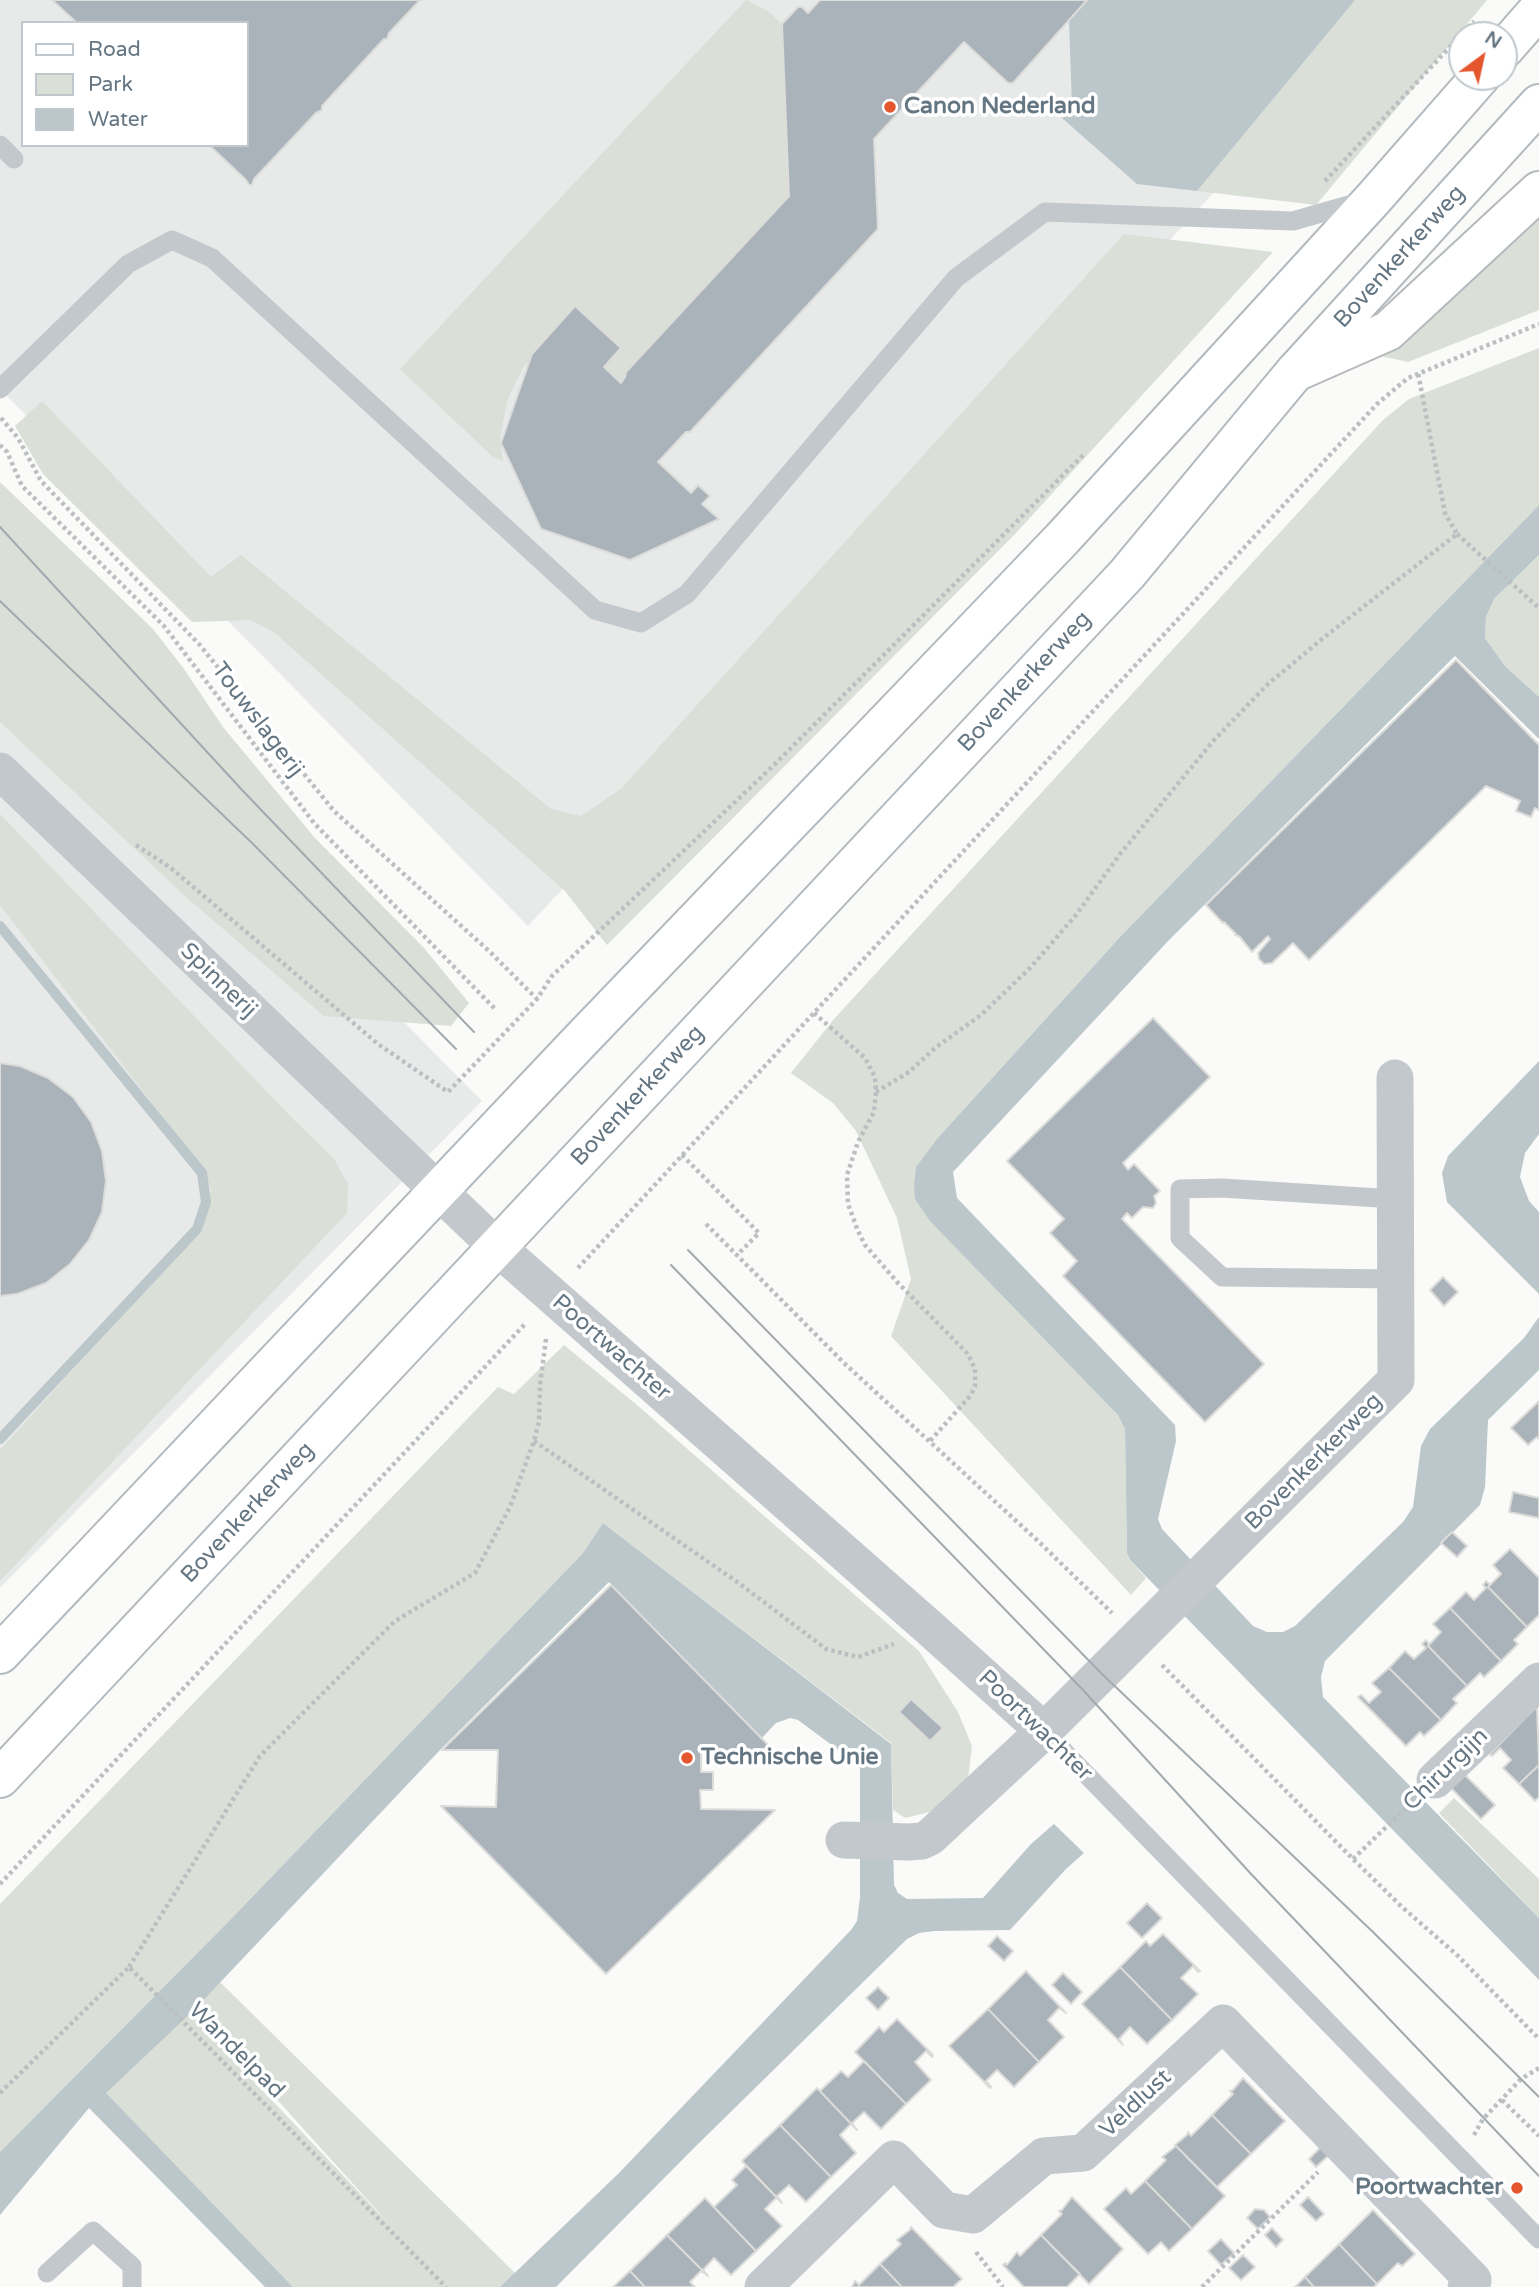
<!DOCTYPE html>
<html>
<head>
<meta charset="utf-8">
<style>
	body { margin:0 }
	#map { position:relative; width:1539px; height:2287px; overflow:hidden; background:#fafaf8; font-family:"Varela Round",sans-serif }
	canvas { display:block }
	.legend { position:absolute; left:21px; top:21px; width:228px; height:126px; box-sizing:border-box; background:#fff; border:2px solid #c1c8cd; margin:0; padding:9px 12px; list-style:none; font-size:21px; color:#657683 }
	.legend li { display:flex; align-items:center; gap:14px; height:35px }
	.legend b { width:35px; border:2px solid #c1c8cd }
	.north { position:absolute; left:1448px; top:21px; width:70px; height:70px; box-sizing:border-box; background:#fff; border:2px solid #c1c8cd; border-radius:50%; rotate:33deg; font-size:19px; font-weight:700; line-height:28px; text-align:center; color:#657683 }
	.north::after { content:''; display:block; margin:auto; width:24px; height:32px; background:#e4572e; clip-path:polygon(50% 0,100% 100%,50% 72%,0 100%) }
</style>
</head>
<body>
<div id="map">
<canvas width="1539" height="2287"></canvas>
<ul class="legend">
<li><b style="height:9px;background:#fff"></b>Road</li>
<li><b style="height:19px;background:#dadfd7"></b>Park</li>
<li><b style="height:19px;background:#bbc7cb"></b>Water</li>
</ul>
<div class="north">N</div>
</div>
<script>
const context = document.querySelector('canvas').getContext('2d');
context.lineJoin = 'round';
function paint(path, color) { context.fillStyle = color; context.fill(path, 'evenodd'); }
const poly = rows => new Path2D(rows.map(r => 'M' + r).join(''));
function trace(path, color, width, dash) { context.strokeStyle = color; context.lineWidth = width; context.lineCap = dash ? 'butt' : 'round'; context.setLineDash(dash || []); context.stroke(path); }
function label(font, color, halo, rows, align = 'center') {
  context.font = font + ' "Varela Round",sans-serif'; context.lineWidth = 7; context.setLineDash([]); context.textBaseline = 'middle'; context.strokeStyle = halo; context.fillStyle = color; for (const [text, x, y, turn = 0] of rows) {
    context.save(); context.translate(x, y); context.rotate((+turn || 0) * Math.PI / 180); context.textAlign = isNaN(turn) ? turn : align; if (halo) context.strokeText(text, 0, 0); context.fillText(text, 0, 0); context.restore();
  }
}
paint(poly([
	[0,0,1394,0,528,926,0,389],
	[23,23,247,23,247,145,23,145],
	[0,613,482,1101,0,1588]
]), '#e8e9e9');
paint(poly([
	[746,0,769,12,782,24,788,199,619,383,603,368,621,350,578,310,524,366,507,401,500,439,503,461,492,456,400,369],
	[1355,0,1487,0,1316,205,1197,191],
	[1539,218,1539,310,1408,362,1381,356],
	[1124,234,1273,252,1016,533,607,945,564,890,275,633,251,620,192,622,43,474,15,426,42,401,211,577,241,555,551,809,581,816,621,789],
	[1539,348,1539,505,1119,938,936,1140,916,1167,915,1199,1118,1415,1125,1429,1127,1553,1131,1561,1146,1578,1131,1595,891,1336,911,1279,897,1218,856,1131,833,1103,791,1073,834,1019,1383,420,1409,399],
	[0,482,153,629,184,669,223,727,315,838,424,948,469,1003,451,1026,324,1016,185,896,0,722],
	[1539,555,1539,697,1505,666,1485,638,1486,617,1494,599],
	[0,814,292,1118,334,1159,348,1184,347,1213,0,1581,0,1450,179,1252,206,1214,211,1189,201,1169,178,1137,0,905],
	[564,1345,637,1405,919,1651,958,1712,972,1746,968,1779,937,1810,905,1818,893,1810,891,1743,603,1523,583,1553,230,1920,0,2152,0,1904,498,1387,514,1394],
	[1454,1798,1539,1879,1539,1918,1439,1813],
	[220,1982,515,2273,500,2287,293,2287,105,2093],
	[197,2012,198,2012,392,2227,211,2036]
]), '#dadfd7');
paint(poly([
	[1087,0,1355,0,1197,191,1137,184,1062,118,1069,113,1072,106,1069,21],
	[1539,505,1539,555,1494,599,1486,617,1485,638,1505,666,1539,697,1539,739,1455,656,1170,939,953,1172,957,1198,1175,1425,1176,1441,1158,1519,1162,1529,1253,1626,1267,1632,1283,1632,1295,1626,1403,1522,1413,1507,1421,1446,1430,1429,1524,1338,1539,1317,1539,1370,1488,1420,1485,1487,1480,1505,1325,1661,1321,1677,1323,1697,1539,1918,1539,1980,1131,1561,1127,1553,1125,1429,1118,1415,930,1221,915,1199,914,1185,916,1167,936,1140,1119,938],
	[1539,1061,1539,1134,1525,1153,1520,1177,1529,1201,1539,1212,1539,1294,1447,1202,1442,1173,1448,1156],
	[603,1523,891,1744,894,1885,898,1893,907,1899,983,1898,1031,1844,1054,1824,1084,1853,1066,1869,1010,1930,934,1931,919,1933,907,1939,695,2147,556,2287,500,2287,619,2173,851,1930,857,1921,860,1897,860,1766,798,1720,790,1718,776,1723,762,1738,609,1582,440,1750,195,2009,106,2093,293,2287,265,2287,89,2108,0,2215,0,2152,230,1920,583,1553]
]), '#bbc7cb');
trace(poly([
	[0,926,202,1173,206,1202,197,1229,0,1439]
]), '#bbc7cb', 10);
const building = poly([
	[52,0,420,0,389,33,387,39,384,39,322,106,322,110,316,113,254,179,252,185,249,185,246,180,209,145,247,145,247,23,77,23,52,0],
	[820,0,1087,0,1013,83,1008,83,964,42,874,139,878,229,690,432,686,432,658,462,691,493,698,485,710,496,702,504,719,519,630,560,541,529,501,443,532,354,575,306,621,348,604,367,621,383,625,377,626,372,789,196,782,24,798,7,802,7,808,13,820,0],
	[1456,660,1539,745,1539,810,1535,808,1531,817,1516,811,1520,801,1486,786,1309,960,1293,943,1272,963,1264,964,1259,959,1258,953,1270,939,1268,936,1252,952,1239,936,1235,935,1236,934,1224,922,1223,923,1206,905,1456,660],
	[1153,1018,1210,1077,1123,1163,1128,1170,1134,1164,1160,1191,1154,1196,1156,1203,1153,1208,1143,1207,1132,1218,1127,1213,1122,1219,1264,1364,1205,1422,1063,1276,1077,1261,1050,1233,1064,1219,1007,1161,1153,1018],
	[0,1063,20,1066,48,1078,73,1097,91,1122,102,1151,106,1181,102,1212,89,1240,70,1264,46,1283,17,1294,0,1296,0,1063],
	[1443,1277,1458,1292,1444,1306,1430,1290,1443,1277],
	[1539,1401,1539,1439,1537,1437,1528,1445,1511,1428,1539,1401],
	[1513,1492,1539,1498,1539,1518,1509,1512,1513,1492],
	[1452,1532,1467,1546,1457,1557,1441,1543,1452,1532],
	[1510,1549,1539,1578,1539,1615,1527,1627,1488,1587,1501,1574,1493,1565,1510,1549],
	[1486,1581,1490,1585,1488,1587,1527,1627,1514,1640,1518,1644,1501,1661,1450,1608,1466,1592,1474,1600,1486,1588,1483,1585,1486,1581],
	[611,1585,776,1753,701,1752,701,1772,713,1772,713,1790,700,1790,701,1809,775,1810,606,1974,441,1806,496,1807,498,1750,442,1750,611,1585],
	[1450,1608,1501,1661,1484,1677,1480,1673,1467,1686,1428,1646,1441,1632,1433,1624,1450,1608],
	[1426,1640,1429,1644,1428,1646,1467,1686,1453,1699,1457,1703,1441,1720,1389,1668,1405,1651,1414,1659,1426,1648,1422,1644,1426,1640],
	[1389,1668,1441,1720,1424,1736,1420,1732,1406,1746,1358,1697,1361,1695,1369,1703,1381,1692,1372,1683,1389,1668],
	[911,1699,943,1728,930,1741,899,1712,911,1699],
	[1537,1706,1539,1765,1519,1784,1503,1768,1511,1760,1500,1748,1492,1756,1490,1754,1537,1706],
	[1539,1765,1539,1797,1535,1801,1519,1784,1539,1765],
	[1465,1775,1495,1805,1481,1819,1451,1788,1465,1775],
	[1147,1903,1162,1918,1142,1938,1127,1923,1147,1903],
	[1163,1934,1200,1971,1198,1972,1193,1966,1181,1978,1198,1994,1172,2020,1120,1967,1146,1941,1150,1946,1163,1934],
	[997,1936,1013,1951,1004,1961,988,1946,997,1936],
	[1120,1967,1172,2020,1147,2044,1130,2027,1119,2039,1123,2045,1082,2004,1120,1967],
	[1026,1971,1066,2013,1059,2008,1048,2020,1064,2037,1039,2062,988,2009,1026,1971],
	[1063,1973,1082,1992,1071,2004,1052,1985,1063,1973],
	[878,1987,889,1998,878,2010,866,1998,878,1987],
	[988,2009,1039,2062,1014,2087,997,2070,986,2081,991,2087,990,2088,949,2046,988,2009],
	[897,2019,933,2055,932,2057,926,2051,915,2062,931,2080,906,2104,855,2052,879,2027,884,2032,897,2019],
	[864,2061,906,2104,881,2129,864,2112,852,2123,857,2130,820,2091,841,2071,848,2077,864,2061],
	[1243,2078,1285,2121,1251,2154,1212,2115,1233,2094,1230,2091,1233,2090,1243,2078],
	[817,2088,857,2130,851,2124,840,2135,856,2153,831,2177,780,2125,817,2088],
	[1212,2115,1251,2154,1217,2187,1175,2145,1187,2135,1188,2132,1191,2136,1212,2115],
	[780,2125,831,2177,806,2202,789,2185,777,2196,782,2203,742,2161,780,2125],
	[1175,2145,1225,2196,1192,2229,1145,2181,1166,2160,1162,2157,1175,2147,1175,2145],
	[1321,2147,1329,2155,1316,2167,1309,2159,1321,2147],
	[746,2166,782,2203,777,2197,765,2209,782,2226,756,2251,714,2207,737,2185,732,2180,746,2166],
	[1145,2181,1192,2229,1169,2251,1161,2242,1148,2254,1104,2209,1126,2188,1131,2194,1145,2181],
	[1072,2197,1123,2249,1089,2284,1041,2235,1062,2214,1059,2211,1062,2210,1072,2197],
	[1308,2197,1324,2214,1316,2221,1300,2205,1308,2197],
	[705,2198,756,2251,731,2275,714,2258,703,2270,708,2276,667,2235,705,2198],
	[1255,2209,1264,2210,1270,2217,1258,2229,1247,2218,1255,2209],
	[1373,2210,1415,2254,1402,2266,1398,2263,1377,2284,1339,2244,1373,2210],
	[911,2227,962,2279,953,2287,902,2287,880,2264,901,2244,897,2240,910,2230,911,2227],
	[1272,2228,1283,2240,1276,2247,1265,2235,1272,2228],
	[667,2235,708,2276,701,2271,690,2282,695,2287,645,2287,630,2271,667,2235],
	[1041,2235,1080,2274,1067,2287,1024,2287,1003,2265,1005,2263,1007,2265,1017,2252,1020,2256,1041,2235],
	[1221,2239,1234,2253,1221,2265,1208,2251,1221,2239],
	[1339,2244,1377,2284,1374,2287,1314,2287,1305,2277,1339,2244],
	[1243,2255,1255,2267,1241,2280,1229,2268,1243,2255],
	[880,2264,902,2287,852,2287,855,2281,859,2285,880,2264],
	[630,2271,645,2287,613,2287,630,2271],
	[1305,2277,1314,2287,1295,2287,1305,2277]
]);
paint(building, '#aab3b9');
trace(building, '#dcdcda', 2);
const secondary = poly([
	[1504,49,1539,9],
	[0,1654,579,1042,1062,539,1374,198,1480,77],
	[0,1778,1127,574,1295,372,1539,104]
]);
const primary = poly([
	[1295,372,1388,331,1539,191]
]);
trace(secondary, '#b3babf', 42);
trace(primary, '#b5babe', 42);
trace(poly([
	[1325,181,1474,21],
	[1,418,18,438,41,481,199,644,334,811,489,951,537,999],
	[0,445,7,452,22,486,164,626,314,823,496,1010],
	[1457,534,1539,608],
	[136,845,171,868,378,1044,448,1092,537,999,552,976,776,763,1084,454],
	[814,1013,865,1058,875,1077,876,1092,874,1112,858,1142,847,1175,848,1204,858,1231,865,1245,898,1283,968,1354,975,1369,975,1386,971,1395,930,1441],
	[876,1092,909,1072,935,1048,981,1015,1031,967,1076,915,1120,854,1214,740,1268,684,1327,635,1457,534,1445,513,1418,373],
	[682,1155,759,1233,737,1255],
	[706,1224,845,1364,1037,1540,1112,1613],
	[578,1268,1377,404,1408,378,1539,324],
	[534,1441,740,1584,826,1649,858,1657,894,1644],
	[1162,1665,1353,1859,1402,1907,1457,1955,1539,2039],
	[1353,1859,1410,1804],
	[0,1884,526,1323],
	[129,1967,260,1756,395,1621,475,1573,510,1507,534,1441,539,1422,540,1385,546,1339],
	[0,2093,129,1967,446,2287],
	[1502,2100,1539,2136],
	[1474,2135,1483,2119,1521,2079,1539,2068],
	[976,2252,1003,2287],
	[1202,2287,1318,2172]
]), '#bbbfc2', 4.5, [3.5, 3.5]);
trace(poly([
	[0,145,14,159],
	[0,389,128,264,172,240,212,258,595,610,641,623,687,594,956,278,1045,212,1293,221,1363,201],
	[1395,1199,1222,1188,1180,1189,1180,1238,1222,1277,1396,1279],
	[1044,1731,1539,2239],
	[47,2273,93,2231,132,2266,132,2287]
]), '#c3c8cc', 19);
trace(poly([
	[0,771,497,1247,933,1631,1044,1731],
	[1435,1780,1539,1681],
	[844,1840,909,1842,922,1841,930,1837,1044,1731,1396,1380,1395,1078],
	[763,2287,894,2159,944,2210,973,2215,1044,2156,1083,2153,1223,2023,1473,2280,1466,2287]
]), '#c3c8cc', 37);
trace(secondary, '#fff', 38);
trace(primary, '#fff', 38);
trace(poly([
	[0,527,243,791,474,1032],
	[0,601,252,843,456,1049],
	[688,1250,1101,1673,1374,1933,1539,2097],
	[671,1265,1083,1690,1252,1875,1539,2176]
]), '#a2aab0', 2);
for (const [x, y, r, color] of [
	[890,107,7,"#e4572e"],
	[687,1758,7,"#e4572e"],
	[1517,2188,7,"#e4572e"]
]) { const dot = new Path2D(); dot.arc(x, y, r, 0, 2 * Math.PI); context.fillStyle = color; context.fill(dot); trace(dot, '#fff', 2.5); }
label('bold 23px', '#657683', '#fff', [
	["Canon Nederland",904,107],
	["Technische Unie",701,1758],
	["Poortwachter",1503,2188,"right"]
], 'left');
label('23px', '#657683', '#fff', [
	["Bovenkerkerweg",1400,257,-48],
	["Bovenkerkerweg",1025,682,-47],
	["Touwslagerij",257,720,53],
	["Spinnerij",218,981,44],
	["Bovenkerkerweg",638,1096,-47],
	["Poortwachter",611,1348,41],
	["Bovenkerkerweg",1314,1462,-45],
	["Bovenkerkerweg",248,1513,-47],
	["Poortwachter",1035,1726,44],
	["Chirurgijn",1446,1770,-44],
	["Wandelpad",236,2051,45],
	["Veldlust",1136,2104,-43]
]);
</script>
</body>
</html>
